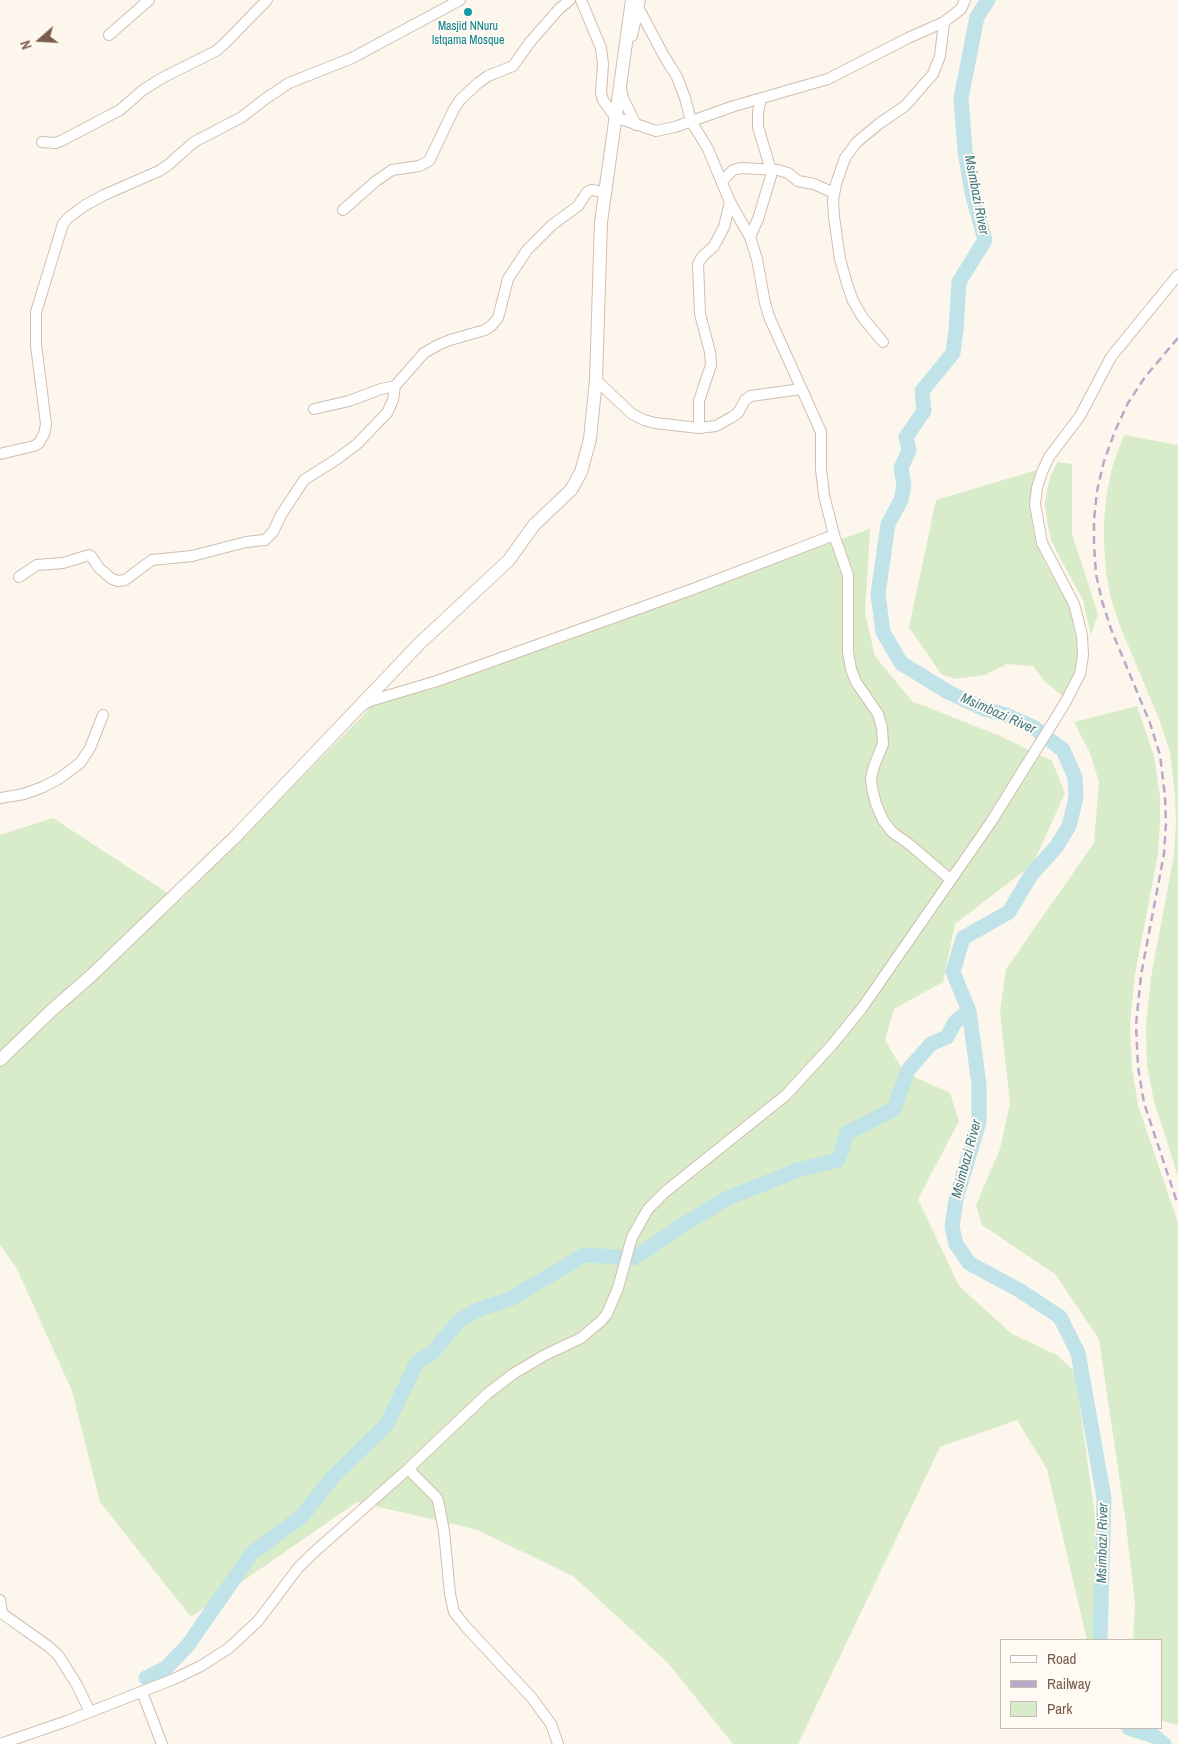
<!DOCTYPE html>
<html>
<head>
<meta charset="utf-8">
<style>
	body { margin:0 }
	#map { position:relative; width:1178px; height:1744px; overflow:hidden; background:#fdf6ec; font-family:"Archivo Narrow",sans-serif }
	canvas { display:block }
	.legend { position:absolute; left:1000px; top:1639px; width:162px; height:90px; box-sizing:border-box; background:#fffaf3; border:1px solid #cabbb1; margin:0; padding:6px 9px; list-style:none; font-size:15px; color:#7a5c4d }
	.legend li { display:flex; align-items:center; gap:10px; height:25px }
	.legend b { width:25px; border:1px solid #cabbb1 }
	.north { position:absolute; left:15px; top:15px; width:50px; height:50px; -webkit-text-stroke:4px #fffaf3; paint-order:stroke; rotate:251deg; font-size:14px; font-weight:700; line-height:20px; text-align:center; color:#7a5c4d }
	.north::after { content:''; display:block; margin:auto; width:18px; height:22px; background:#7a5c4d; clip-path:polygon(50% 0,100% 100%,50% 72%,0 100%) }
</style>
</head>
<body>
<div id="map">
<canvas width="1178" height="1744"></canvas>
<ul class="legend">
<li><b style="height:6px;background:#fff"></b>Road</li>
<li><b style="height:6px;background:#b9a8c9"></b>Railway</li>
<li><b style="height:14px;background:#d8ecc9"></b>Park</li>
</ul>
<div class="north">N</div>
</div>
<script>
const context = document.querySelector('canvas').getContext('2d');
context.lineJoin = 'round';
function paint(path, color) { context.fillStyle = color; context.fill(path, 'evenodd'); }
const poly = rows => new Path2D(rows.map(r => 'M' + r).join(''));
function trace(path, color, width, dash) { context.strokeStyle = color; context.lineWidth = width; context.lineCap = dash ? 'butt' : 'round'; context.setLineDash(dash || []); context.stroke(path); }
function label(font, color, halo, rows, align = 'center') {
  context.font = font + ' "Archivo Narrow",sans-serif'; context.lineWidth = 4; context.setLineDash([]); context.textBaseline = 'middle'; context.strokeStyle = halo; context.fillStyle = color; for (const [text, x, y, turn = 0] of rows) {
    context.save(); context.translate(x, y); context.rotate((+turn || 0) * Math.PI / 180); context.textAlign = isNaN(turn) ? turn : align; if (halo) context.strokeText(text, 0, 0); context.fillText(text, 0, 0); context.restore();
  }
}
paint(poly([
	[1124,435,1178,445,1178,1176,1154,1101,1147,1066,1146,1025,1151,977,1174,856,1176,824,1175,795,1170,752,1159,719,1120,626,1111,599,1106,573,1104,544,1104,520,1107,492,1113,464],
	[1057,462,1072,464,1072,534,1098,614,1091,635,1083,600,1059,556,1051,540,1047,521,1045,504,1047,490,1051,475],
	[1037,470,1032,487,1030,504,1032,523,1037,545,1045,563,1069,606,1076,637,1077,655,1075,673,1063,696,1045,682,1033,666,1007,664,985,675,955,679,941,674,909,627,936,500],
	[870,529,865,613,875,656,912,701,1000,736,1052,761,1065,793,1033,864,955,924,943,982,894,1009,885,1040,904,1072,950,1093,959,1121,918,1199,959,1286,1012,1334,1057,1355,1075,1372,1095,1516,1094,1640,1087,1640,1047,1469,1017,1420,940,1447,798,1744,733,1744,668,1663,573,1576,475,1529,357,1502,191,1617,100,1502,72,1391,17,1269,0,1245,0,835,53,818,180,901,371,707],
	[1137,706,1154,756,1160,796,1160,823,1158,854,1135,974,1130,1024,1132,1068,1138,1105,1178,1223,1178,1725,1162,1721,1162,1640,1133,1640,1135,1603,1125,1517,1099,1339,1055,1274,982,1225,976,1205,1000,1149,1010,1104,1000,1012,1006,969,1094,843,1099,782,1090,753,1074,722]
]), '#d8ecc9');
trace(poly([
	[988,0,977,17,961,98,965,151,972,193,985,240,959,282,956,330,953,353,922,391,924,411,906,437,909,450,901,468,904,485,901,500,888,524,878,594,883,632,901,663,948,692,984,709,1006,715,1033,727,1063,750,1075,777,1076,798,1069,826,1057,846,1031,875,1009,912,963,938,953,972,969,1011,979,1084,979,1122,956,1199,952,1227,956,1244,969,1263,1019,1290,1060,1317,1078,1353,1104,1498,1100,1640],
	[146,1678,166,1668,188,1645,252,1553,301,1517,333,1477,387,1424,417,1362,432,1353,459,1321,477,1310,510,1299,584,1255,634,1258,683,1225,728,1198,798,1170,838,1160,847,1133,894,1109,908,1070,931,1044,947,1037,955,1022,969,1011],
	[1129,1728,1154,1736,1164,1744]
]), '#bfe3e8', 15);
const minor = poly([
	[581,0,601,48,603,64,601,93,603,100,615,117,656,131,675,127,734,106,828,79,908,38,944,22,961,9,965,0],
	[639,9,664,56,677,77,685,98,691,121,708,149,730,202,750,237,757,259,765,303,770,319,821,432,821,469,824,495,834,535,848,575,848,652,851,669,856,682,878,714,882,728,883,744,874,766,871,778,872,788,876,804,883,820,892,832,909,844,951,880],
	[109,35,149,0],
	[632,36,640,0],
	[621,89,623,98,636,125],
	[42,142,55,143,61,141,120,110,143,90,162,78,216,51,224,44,267,0],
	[722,181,733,170,741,168,778,170,788,173,798,181,814,184,834,193],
	[343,210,376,181,392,170,419,166,429,161,454,109,460,100,478,83,488,76,513,66,530,42,559,9,570,0],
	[750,237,758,219,771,176,771,170,758,127,758,112,761,99],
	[883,342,863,318,853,301,847,284,840,259,834,217,833,200,836,184,845,158,857,142,880,123,905,106,933,74,940,56,944,22],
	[596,380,632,414,644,420,655,423,699,428,716,426,732,417,738,413,745,400,751,396,801,389],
	[314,409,349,401,381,389,395,386,424,353,438,345,450,340,485,330,491,326,498,318,508,279,527,250,552,225,578,206,587,192,591,190,605,192],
	[699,428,699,401,711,365,710,352,700,314,698,264,702,257,714,246,724,227,730,202],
	[0,454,34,446,39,443,44,434,46,424,36,345,36,312,63,224,68,218,84,206,104,195,159,171,168,165,194,142,242,117,265,99,289,83,352,58,460,0],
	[19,577,37,565,63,563,89,555,91,556,99,568,112,579,118,581,125,580,152,560,192,556,246,542,265,540,273,532,281,515,304,480,337,459,357,444,387,413,393,400,395,386],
	[363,705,370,701,437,681,693,589,834,535],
	[0,798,24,794,43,787,60,778,80,763,90,748,103,715],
	[408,1469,437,1498,439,1505,444,1531,450,1594,454,1612,466,1627,532,1698,551,1724,558,1744],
	[0,1600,2,1612],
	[0,1612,48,1646,58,1655,77,1685,90,1712],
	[142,1692,162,1744],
	[0,1744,67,1721,174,1679,201,1666,229,1648,258,1621,298,1568,311,1555,408,1469,487,1394,513,1374,545,1355,581,1338,601,1321,607,1314,618,1288,632,1237,648,1209,665,1192,786,1095,832,1045,862,1008,991,822,1065,703,1080,674,1083,655,1082,636,1078,619,1074,604,1042,543,1035,504,1037,488,1042,472,1049,457,1080,416,1111,357,1178,275]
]);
const tertiary = poly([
	[0,1060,52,1010,93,974,235,837,420,643,509,560,534,525,571,490,581,472,590,439,596,380,601,222,632,0]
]);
trace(minor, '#d1beb0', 12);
trace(tertiary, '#d1beb0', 14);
trace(minor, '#fff', 10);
trace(tertiary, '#fff', 12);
trace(poly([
	[1178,338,1145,377,1128,403,1115,431,1104,461,1097,491,1094,520,1094,545,1096,574,1102,601,1111,629,1150,723,1160,755,1165,796,1166,823,1164,854,1141,975,1136,1025,1138,1067,1144,1103,1178,1205]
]), '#b9a8c9', 2.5, [8, 5]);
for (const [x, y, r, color] of [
	[468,12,5,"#0f9aa8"]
]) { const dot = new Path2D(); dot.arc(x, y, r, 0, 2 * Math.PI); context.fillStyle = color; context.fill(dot); trace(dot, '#fffaf3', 2); }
label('12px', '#0d838f', '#fffaf3', [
	["Masjid NNuru",468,27],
	["Istqama Mosque",468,41]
]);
label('italic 14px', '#437c86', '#fffaf3', [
	["Msimbazi River",976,195,79],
	["Msimbazi River",998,714,24],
	["Msimbazi River",967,1159,-75],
	["Msimbazi River",1103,1543,-89]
]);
</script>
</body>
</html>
